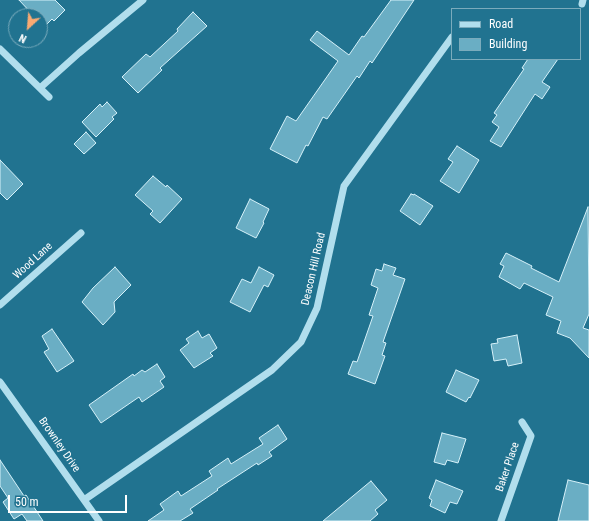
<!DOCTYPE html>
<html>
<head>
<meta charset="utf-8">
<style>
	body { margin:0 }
	#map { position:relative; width:589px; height:521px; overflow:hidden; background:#217390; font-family:"Roboto Condensed",sans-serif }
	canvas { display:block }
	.legend { position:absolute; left:451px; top:8px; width:130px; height:52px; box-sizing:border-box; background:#217390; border:1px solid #7aabbc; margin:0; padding:5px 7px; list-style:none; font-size:12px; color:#fff }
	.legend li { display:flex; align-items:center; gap:8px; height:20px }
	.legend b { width:20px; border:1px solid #7aabbc }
	.north { position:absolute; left:8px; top:8px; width:40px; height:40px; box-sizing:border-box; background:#217390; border:1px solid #7aabbc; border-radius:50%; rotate:206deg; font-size:11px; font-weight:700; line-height:16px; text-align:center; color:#fff }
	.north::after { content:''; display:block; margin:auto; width:14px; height:18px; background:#faaa72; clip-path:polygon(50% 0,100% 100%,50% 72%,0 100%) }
	.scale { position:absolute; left:8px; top:495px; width:119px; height:18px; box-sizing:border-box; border:2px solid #fff; border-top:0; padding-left:5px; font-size:12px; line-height:14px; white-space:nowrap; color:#fff; -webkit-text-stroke:3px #217390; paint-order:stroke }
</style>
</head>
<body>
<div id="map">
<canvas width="589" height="521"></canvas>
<ul class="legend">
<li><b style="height:5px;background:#b1deed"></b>Road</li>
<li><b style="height:11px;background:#6aaec4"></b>Building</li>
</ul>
<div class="north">N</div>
<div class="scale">50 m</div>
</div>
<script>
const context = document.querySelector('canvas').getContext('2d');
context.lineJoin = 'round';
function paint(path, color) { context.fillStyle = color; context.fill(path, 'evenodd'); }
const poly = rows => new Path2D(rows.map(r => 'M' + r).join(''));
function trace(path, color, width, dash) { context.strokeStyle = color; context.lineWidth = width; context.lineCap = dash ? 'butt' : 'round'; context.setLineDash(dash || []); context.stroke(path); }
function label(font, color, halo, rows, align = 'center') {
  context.font = font + ' "Roboto Condensed",sans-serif'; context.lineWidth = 4; context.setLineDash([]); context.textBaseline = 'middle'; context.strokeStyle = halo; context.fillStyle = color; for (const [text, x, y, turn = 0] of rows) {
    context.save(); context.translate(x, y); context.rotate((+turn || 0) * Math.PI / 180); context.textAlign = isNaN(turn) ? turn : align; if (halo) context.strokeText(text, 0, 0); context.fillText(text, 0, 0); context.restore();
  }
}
const building = poly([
	[19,0,55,0,65,10,54,21,52,19,44,27,40,22,40,16,34,16,19,0],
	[391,0,414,0,372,63,370,61,359,78,357,76,327,119,323,117,308,146,306,145,297,163,270,149,287,116,296,121,338,61,310,40,317,31,349,55,362,36,364,37,391,0],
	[193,12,207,26,160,68,162,70,138,93,122,77,146,54,150,57,178,31,177,29,193,12],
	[528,59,558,59,542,82,550,87,542,99,535,94,501,147,490,141,499,127,492,122,497,115,494,113,524,69,522,68,528,59],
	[107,102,117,113,112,117,114,119,96,137,82,122,100,104,102,107,107,102],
	[86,132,96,143,84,154,74,144,86,132],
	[457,146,479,160,459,193,440,181,453,162,448,159,457,146],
	[0,160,23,184,7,200,0,193,0,160],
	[153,176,166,187,167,185,182,199,160,223,150,214,153,211,135,195,153,176],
	[411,194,414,195,414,194,433,206,420,225,400,211,411,194],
	[250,199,269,209,263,222,264,223,256,238,236,228,250,199],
	[588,207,589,314,583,328,589,330,589,358,570,338,557,333,561,321,546,315,553,297,524,283,520,289,499,277,504,266,500,264,506,253,532,266,531,268,559,282,588,207],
	[384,264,396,268,393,275,405,279,383,342,386,343,382,355,385,356,375,384,348,374,353,361,357,362,373,316,369,315,378,288,371,285,376,269,382,271,384,264],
	[115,267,131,285,114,302,115,312,103,325,82,302,93,288,115,267],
	[259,267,274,275,268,287,264,285,250,312,230,302,242,279,251,283,259,267],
	[52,329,74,361,57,372,44,352,49,349,42,336,52,329],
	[198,331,202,338,209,334,217,348,210,353,213,356,194,368,180,350,189,343,186,339,198,331],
	[517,335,522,363,508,366,506,359,494,361,491,344,498,343,497,339,517,335],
	[157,364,165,377,160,381,164,387,142,402,139,397,101,423,89,405,133,374,134,376,142,370,145,372,157,364],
	[456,370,479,380,470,398,469,397,466,402,446,392,456,370],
	[278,425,287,439,269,452,272,456,258,465,257,463,217,489,218,490,190,509,193,513,180,521,148,521,164,510,160,504,178,491,181,496,212,476,209,471,228,458,231,464,263,444,259,438,278,425],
	[442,433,466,439,458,463,447,460,445,465,434,462,442,433],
	[0,460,24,496,26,495,43,521,27,521,22,514,14,519,12,516,3,502,8,498,0,486,0,460],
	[436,480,463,491,457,504,450,502,445,513,430,506,432,500,429,498,436,480],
	[568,480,589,485,589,521,558,521,568,480],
	[371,481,387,500,375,510,378,514,370,521,323,521,371,481]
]);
paint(building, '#6aaec4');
trace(building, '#d6f1f9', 1);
trace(poly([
	[582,4,583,0],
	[0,49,49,97],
	[40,88,79,53,143,0],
	[0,305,81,233],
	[0,382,99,521],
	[84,500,272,370,301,342,317,308,344,186,452,37],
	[501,521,531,436,522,422]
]), '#b1deed', 7);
label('11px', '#fff', '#217390', [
	["Wood Lane",33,261,-42],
	["Deacon Hill Road",314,269,-77],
	["Brownley Drive",59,445,55],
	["Baker Place",508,467,-71]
]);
</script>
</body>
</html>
